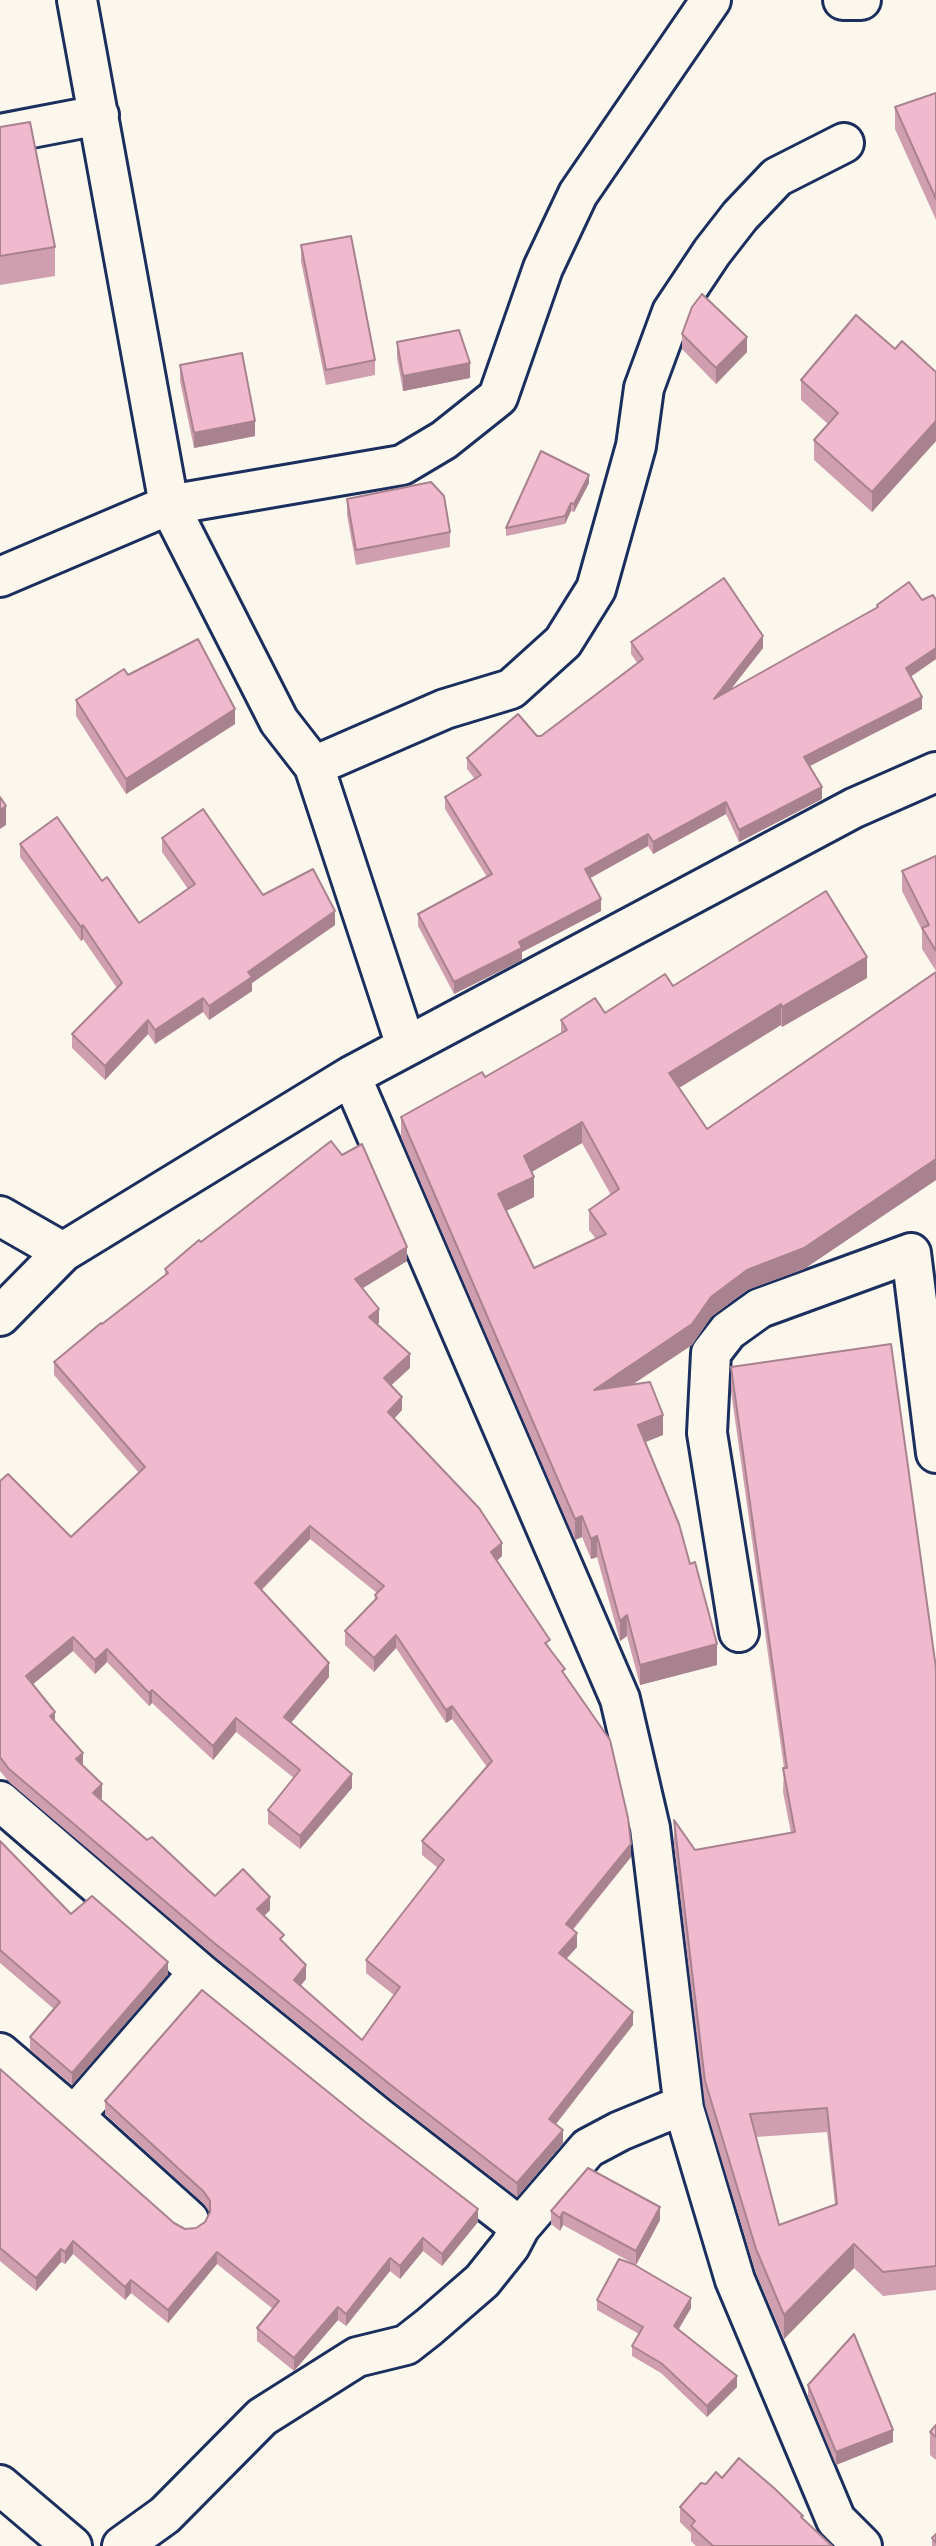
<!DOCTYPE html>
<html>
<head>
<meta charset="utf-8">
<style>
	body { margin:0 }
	canvas { display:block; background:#fbf7ec }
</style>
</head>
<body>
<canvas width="936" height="2546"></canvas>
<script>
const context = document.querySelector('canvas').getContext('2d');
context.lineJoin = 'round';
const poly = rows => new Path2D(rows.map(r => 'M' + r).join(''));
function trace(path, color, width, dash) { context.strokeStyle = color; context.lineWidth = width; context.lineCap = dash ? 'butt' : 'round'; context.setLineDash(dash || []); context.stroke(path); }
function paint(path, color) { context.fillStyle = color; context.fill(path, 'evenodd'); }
const street = poly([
	[77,0,169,505,279,721,314,766,406,1046],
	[843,0,861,0],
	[0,134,99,115],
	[0,577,169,505,402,465,444,440,498,397,543,268,578,194,711,0],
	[314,766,445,709,511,689,563,642,596,589,636,446,644,388,672,312,712,252,740,216,777,177,844,143],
	[351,1076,620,1699,650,1828,684,2109,735,2280,836,2520,862,2546],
	[0,1216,63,1252],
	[0,1316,63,1252,351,1076,854,808,936,772],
	[739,1632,707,1433,711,1353,728,1331,760,1308,911,1253,936,1453],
	[0,1801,199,1972,378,2117,520,2227,588,2148,620,2131,683,2105],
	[0,2053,74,2116,189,2220],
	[74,2116,199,1972],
	[0,2485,72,2546],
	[122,2546,165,2515,262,2417,357,2357,406,2345,429,2327,482,2281,510,2246,520,2227]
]);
trace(street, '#1b2f5e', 44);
trace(street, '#fbf7ec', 38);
paint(poly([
	[936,93,936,220,895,129,895,107],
	[0,127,55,247,55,276,0,285],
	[301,245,375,360,375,375,326,385,301,261],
	[682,334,747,352,716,384,682,349],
	[397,342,470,378,403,391,397,358],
	[895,349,936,372,936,441,872,512,814,460,814,440,828,424,801,400,801,380],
	[180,365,255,436,194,448,180,381],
	[589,483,574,512,571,511,565,524,506,536,506,528],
	[347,499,450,532,450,547,356,565,347,515],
	[922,600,936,600,936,659,910,677,922,709,809,766,822,799,739,842,726,814,653,854,648,846,590,878,601,911,522,952,522,960,454,994,418,926,418,914,487,877,445,809,445,797,475,779,467,769,467,758,537,736,541,736,638,664,631,654,631,642,763,648,730,690,877,608,877,605],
	[128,675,235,724,126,794,76,716,76,700],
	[162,838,263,895,335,925,252,983,252,991,209,1020,203,1012,155,1044,148,1034,105,1080,72,1048,72,1034,117,988,83,939,81,941,20,857,20,844,102,881,139,923,188,889,162,852],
	[936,856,936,971,922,949,922,930,902,891,902,871],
	[936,972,936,1180,804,1269,747,1290,711,1317,692,1345,633,1384,663,1435,645,1442,717,1665,640,1685,627,1636,620,1641,597,1557,591,1559,582,1537,575,1540,401,1137,401,1117,485,1077,561,1034,561,1020,605,1013,673,986,867,978,782,1027,781,1025,679,1088,707,1129],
	[582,1143,611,1195,589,1210,589,1230,596,1239,534,1268,506,1211,534,1197,532,1172],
	[201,1242,407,1261,362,1288,379,1323,377,1324,410,1368,391,1385,402,1410,394,1419,502,1556,497,1561,550,1648,565,1676,631,1857,573,1930,577,1947,566,1959,633,2025,555,2124,563,2143,517,2197,392,2100,213,1955,9,1782,0,1771,0,1481,71,1537,139,1473,54,1375,54,1362,165,1276,165,1269],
	[310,1539,377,1593,375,1595,375,1600,345,1631,345,1645,374,1672,396,1648,446,1723,452,1719,487,1767,422,1841,422,1855,438,1868,366,1960,366,1973,394,1995,362,2040,300,1986,306,1979,284,1943,264,1916,270,1910,215,1896,100,1800,102,1798,33,1684,73,1651,95,1674,107,1662,149,1706,152,1703,213,1760,236,1732,294,1778,268,1810,268,1824,300,1849,352,1788,291,1723,329,1677,262,1590],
	[731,1367,936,1668,936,2290,883,2296,854,2268,784,2339,756,2273,705,2105,674,1844,674,1820,695,1850,791,1833,783,1792,784,1768,731,1391],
	[827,2132,835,2205,779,2225,756,2137],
	[0,1841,71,1914,168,1974,72,2085,30,2050,30,2037,54,2009,0,1963],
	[0,2069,174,2223,185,2229,196,2228,205,2222,210,2213,204,2204,105,2114,105,2101,478,2222,442,2266,423,2251,400,2279,390,2271,346,2326,338,2320,294,2371,257,2341,257,2328,273,2309,217,2264,168,2323,131,2293,125,2300,73,2254,65,2264,61,2262,36,2291,0,2261],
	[551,2211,660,2220,636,2265,563,2225,560,2231,551,2224],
	[597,2300,691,2308,679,2329,737,2387,707,2417,661,2373,632,2356,632,2346,639,2334,597,2310],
	[808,2385,893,2442,836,2465,808,2397],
	[936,2425,936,2460,930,2455,930,2432],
	[722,2478,803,2519,832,2546,696,2546,691,2541,691,2533,680,2522,680,2507,706,2484],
	[936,2534,936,2546,932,2546,932,2538]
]), '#cf9fb0');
paint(poly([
	[747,337,747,352,716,384,716,368],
	[470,363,470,378,403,391,403,376],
	[255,421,255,436,194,448,194,433],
	[936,421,936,441,872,512,872,492],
	[589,475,589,483,574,512,574,504],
	[571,503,571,511,565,524,565,516],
	[763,636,763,648,714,711,714,699],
	[936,648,936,659,906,680,906,668],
	[922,697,922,709,804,769,804,757],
	[235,709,235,724,126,794,126,779],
	[822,787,822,799,739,842,739,830],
	[726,802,726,814,653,854,653,842],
	[6,806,6,825,0,829,0,810],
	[648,834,648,846,585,881,585,869],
	[601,899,601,911,522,952,522,960,454,994,454,982,519,942],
	[335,911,335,925,252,983,252,991,209,1020,209,1006,248,972],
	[83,925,83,939,81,941,81,927],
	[867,957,867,978,782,1027,782,1007],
	[203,998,203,1012,155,1044,155,1030],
	[781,1004,781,1025,669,1094,669,1073],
	[148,1020,148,1034,105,1080,105,1066],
	[582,1122,582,1143,524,1176,524,1156],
	[936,1159,936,1180,804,1269,747,1290,711,1317,692,1345,594,1410,594,1390,711,1297,747,1270],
	[534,1177,534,1197,498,1215,498,1194],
	[407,1247,407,1261,355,1293,355,1279],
	[379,1309,379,1323,369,1331,369,1317],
	[410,1354,410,1368,384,1392,384,1378],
	[402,1397,402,1410,388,1425,388,1412],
	[663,1415,663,1435,638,1445,638,1425],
	[582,1516,582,1537,575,1540,575,1519],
	[310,1526,310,1539,255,1596,255,1583],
	[597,1536,597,1557,591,1559,591,1539],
	[502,1543,502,1556,491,1566,491,1552],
	[627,1615,627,1636,620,1641,620,1621],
	[396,1635,396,1648,374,1672,374,1658],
	[73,1637,73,1651,26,1690,26,1676],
	[717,1644,717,1665,640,1685,640,1665],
	[107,1649,107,1662,95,1674,95,1660],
	[329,1663,329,1677,284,1731,284,1717],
	[152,1690,152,1703,149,1706,149,1693],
	[452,1706,452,1719,446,1723,446,1710],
	[55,1712,55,1725,50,1716],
	[236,1718,236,1732,213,1760,213,1746],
	[83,1753,83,1766,76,1759],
	[352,1774,352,1788,300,1849,300,1836],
	[102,1784,102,1798,93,1807,93,1793],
	[631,1844,631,1857,566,1937,566,1924],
	[270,1897,270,1910,257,1923,257,1909],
	[577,1933,577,1947,559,1967,559,1953],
	[168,1962,168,1974,72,2085,72,2073],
	[306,1965,306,1979,294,1994,294,1980],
	[633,2012,633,2025,549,2133,549,2119],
	[563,2130,563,2143,517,2197,517,2183],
	[660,2207,660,2220,636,2265,636,2251],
	[478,2209,478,2222,442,2266,442,2254],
	[563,2212,563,2225,560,2231,560,2218],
	[423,2238,423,2251,400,2279,400,2266],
	[73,2241,73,2254,65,2264,65,2252],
	[854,2244,854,2268,784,2339,784,2315],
	[61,2249,61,2262,36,2291,36,2278],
	[217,2252,217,2264,168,2323,168,2310],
	[390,2258,390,2271,346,2326,346,2314],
	[131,2280,131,2293,125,2300,125,2287],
	[691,2298,691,2308,674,2336,674,2326],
	[338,2307,338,2320,294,2371,294,2358],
	[737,2376,737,2387,707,2417,707,2406],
	[893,2430,893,2442,836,2465,836,2452]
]), '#a98290');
const building = poly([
	[936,93,936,199,895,107,936,93],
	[30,122,55,247,0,256,0,127,30,122],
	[351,236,375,360,326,370,301,245,351,236],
	[702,294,747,337,716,368,682,334,692,307,702,294],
	[856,315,895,349,902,341,936,372,936,421,872,492,814,440,838,413,801,380,856,315],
	[459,330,470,363,403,376,397,342,459,330],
	[242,353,255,421,194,433,180,365,242,353],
	[541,451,589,475,574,504,571,503,565,516,506,528,541,451],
	[431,482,444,496,450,532,356,550,347,499,431,482],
	[724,578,763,636,714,699,878,607,877,605,909,582,922,600,933,595,936,600,936,648,906,668,922,697,804,757,822,787,739,830,726,802,653,842,648,834,585,869,601,899,519,942,522,948,454,982,418,914,492,874,445,797,481,775,467,758,518,714,537,736,541,736,643,659,631,642,724,578],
	[198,639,235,709,126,779,76,700,124,669,128,675,198,639],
	[0,797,6,806,0,810,0,797],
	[203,809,263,895,313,869,335,911,248,972,252,977,209,1006,203,998,155,1030,148,1020,105,1066,72,1034,122,983,83,925,81,927,20,844,57,817,102,881,107,877,139,923,195,884,162,838,203,809],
	[936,856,936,951,922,928,929,925,902,871,936,856],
	[826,891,867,957,782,1007,781,1004,669,1073,707,1129,936,972,936,1159,804,1248,747,1270,711,1297,692,1324,594,1390,650,1382,663,1415,638,1425,679,1524,690,1564,695,1562,717,1644,640,1665,627,1615,620,1621,597,1536,591,1539,582,1516,575,1519,401,1117,482,1072,485,1077,567,1030,561,1020,595,998,605,1013,665,974,673,986,826,891],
	[582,1122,619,1189,589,1210,606,1234,534,1268,498,1194,534,1177,524,1156,582,1122],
	[331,1141,342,1155,362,1144,407,1247,355,1279,379,1309,369,1317,410,1354,384,1378,402,1397,388,1412,479,1508,502,1543,491,1552,550,1640,545,1643,565,1669,562,1671,610,1740,628,1818,631,1844,566,1924,577,1933,559,1953,633,2012,549,2119,563,2130,517,2183,392,2086,213,1942,9,1769,0,1757,0,1481,8,1474,71,1537,145,1467,54,1362,101,1323,102,1324,168,1273,165,1269,199,1240,201,1242,331,1141],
	[310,1526,384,1586,375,1595,377,1598,345,1631,374,1658,396,1635,446,1710,452,1706,492,1761,422,1841,444,1860,366,1960,400,1987,362,2040,294,1980,306,1965,280,1939,284,1935,257,1909,270,1897,243,1869,215,1896,152,1837,147,1840,93,1793,102,1784,76,1759,83,1753,50,1716,55,1712,26,1676,73,1637,95,1660,107,1649,149,1693,152,1690,213,1746,236,1718,300,1770,268,1810,300,1836,352,1774,284,1717,329,1663,255,1583,310,1526],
	[891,1344,936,1668,936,2266,883,2272,854,2244,784,2315,756,2249,705,2081,674,1820,695,1850,795,1832,783,1768,787,1768,731,1367,891,1344],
	[827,2108,837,2204,779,2225,750,2114,827,2108],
	[0,1841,71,1914,92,1896,168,1962,72,2073,30,2037,60,2002,0,1950,0,1841],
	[202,1990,364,2121,478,2209,442,2254,423,2238,400,2266,390,2258,346,2314,338,2307,294,2358,257,2328,279,2301,217,2252,168,2310,131,2280,125,2287,73,2241,65,2252,61,2249,36,2278,0,2248,0,2069,174,2223,185,2229,196,2228,205,2222,210,2212,210,2201,204,2192,105,2101,202,1990],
	[588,2168,660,2207,636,2251,563,2212,560,2218,551,2211,588,2168],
	[619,2259,633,2264,691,2298,674,2326,737,2376,707,2406,661,2363,632,2346,643,2327,597,2300,619,2259],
	[854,2334,893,2430,836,2452,808,2385,854,2334],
	[936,2425,936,2437,930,2432,936,2425],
	[739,2458,774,2488,803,2516,801,2517,832,2546,713,2546,691,2526,695,2521,680,2507,701,2483,706,2484,716,2472,722,2478,739,2458],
	[936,2534,936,2543,932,2538,936,2534]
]);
paint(building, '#f1b9cd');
trace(building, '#a98290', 2);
</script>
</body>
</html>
